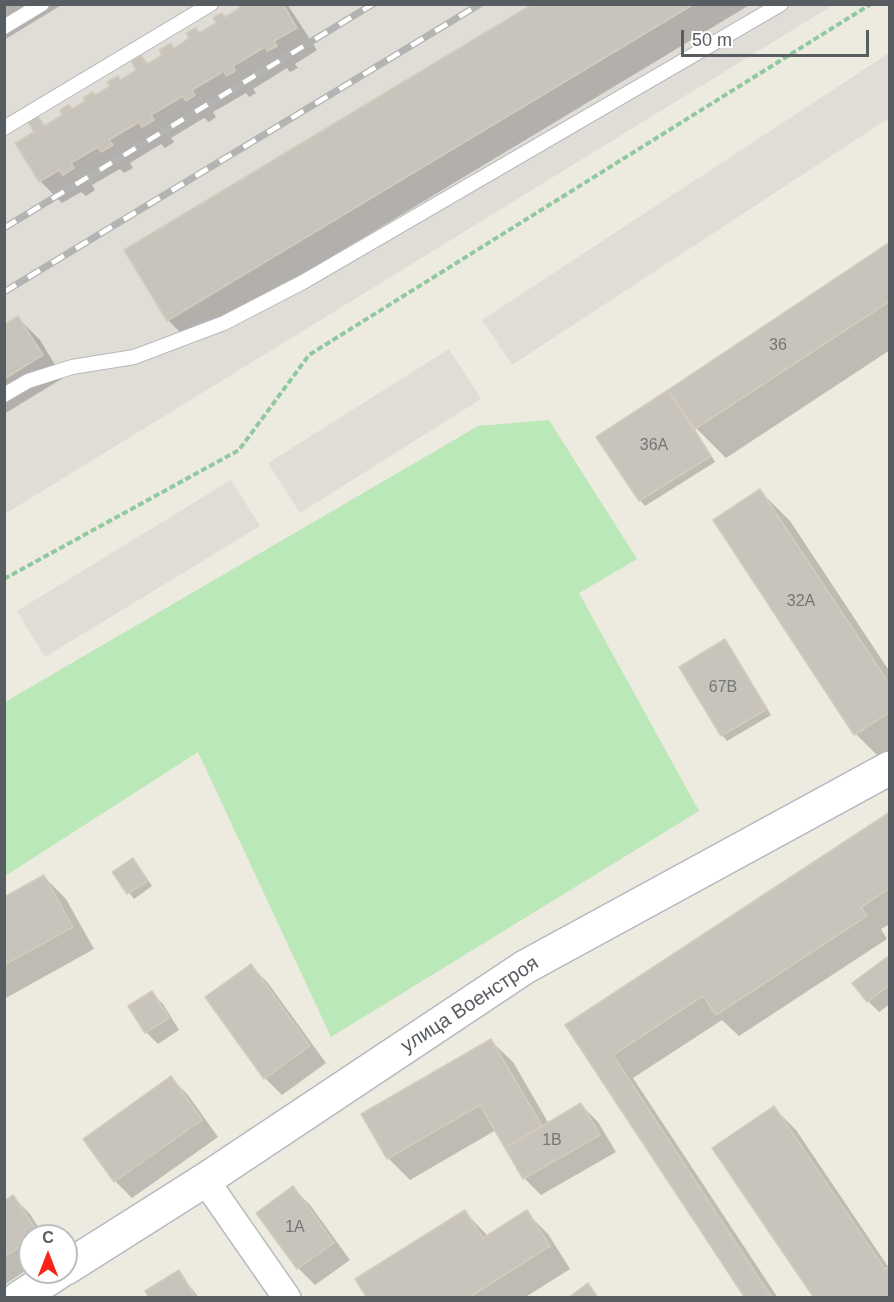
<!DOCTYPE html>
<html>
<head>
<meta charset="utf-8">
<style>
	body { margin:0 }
	#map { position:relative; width:894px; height:1302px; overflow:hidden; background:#edeadf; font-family:Helvetica,sans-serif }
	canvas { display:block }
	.frame { position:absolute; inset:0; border:6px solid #585d62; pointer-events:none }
	.north { position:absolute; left:18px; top:1224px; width:60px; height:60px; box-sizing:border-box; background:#fff; border:2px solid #bcbec0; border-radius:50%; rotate:0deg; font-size:16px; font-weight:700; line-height:24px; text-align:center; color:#585d62 }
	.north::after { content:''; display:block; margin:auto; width:21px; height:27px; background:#fa2318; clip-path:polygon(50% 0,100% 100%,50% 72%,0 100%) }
	.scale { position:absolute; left:681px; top:30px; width:188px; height:27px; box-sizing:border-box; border:3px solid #585d62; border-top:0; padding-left:8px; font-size:18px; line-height:21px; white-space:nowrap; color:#585d62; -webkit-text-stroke:4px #fff; paint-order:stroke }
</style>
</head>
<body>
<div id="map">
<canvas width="894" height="1302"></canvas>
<div class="frame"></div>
<div class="north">С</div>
<div class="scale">50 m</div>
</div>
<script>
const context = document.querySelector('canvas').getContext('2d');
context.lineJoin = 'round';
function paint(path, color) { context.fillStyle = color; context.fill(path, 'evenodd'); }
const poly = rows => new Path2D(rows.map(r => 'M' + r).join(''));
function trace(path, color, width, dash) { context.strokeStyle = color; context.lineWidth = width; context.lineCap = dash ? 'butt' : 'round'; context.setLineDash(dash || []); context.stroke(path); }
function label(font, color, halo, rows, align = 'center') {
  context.font = font + ' Helvetica,sans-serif'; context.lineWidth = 6; context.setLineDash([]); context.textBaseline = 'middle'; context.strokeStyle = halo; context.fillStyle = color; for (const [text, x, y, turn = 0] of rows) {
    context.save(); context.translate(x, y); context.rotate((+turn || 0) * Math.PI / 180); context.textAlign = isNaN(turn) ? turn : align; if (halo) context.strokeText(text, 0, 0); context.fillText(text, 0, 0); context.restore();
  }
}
paint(poly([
	[5,5,833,5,5,514],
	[889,53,889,118,512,365,482,320],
	[449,349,481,399,300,513,268,463],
	[231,480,260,526,45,657,17,611]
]), '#e0ddd7');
paint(poly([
	[549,420,637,559,579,593,699,811,331,1037,198,752,5,876,5,702,478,426]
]), '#bae8b8');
paint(poly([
	[4,4,63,4,4,40],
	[240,4,287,4,317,50,295,64,298,68,290,72,287,68,253,89,256,93,249,97,246,93,213,112,216,117,209,122,204,118,171,138,174,142,165,148,161,144,130,163,133,168,124,173,120,169,92,185,95,190,86,196,81,192,62,203,40,181,17,144,36,132,38,118,46,126,138,71,141,57,149,65,164,55,171,45,175,49,191,39,196,30,200,34,242,8],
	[536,4,751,4,190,342,168,320],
	[890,244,890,350,726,458,692,424,715,462,645,506,640,500,669,392],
	[18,318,40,340,63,378,4,414,4,326],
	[760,491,790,521,890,672,890,761,886,764,856,734],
	[725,641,771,715,727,741,722,735],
	[890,814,890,924,881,929,887,939,739,1036,722,1020,633,1078,778,1298,747,1298,567,1026],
	[138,865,152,886,134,899,114,872],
	[44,877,66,899,94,949,4,999,4,899],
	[890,961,890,1004,879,1012,868,1001],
	[251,966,268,983,326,1063,282,1095,265,1078],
	[152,993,163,1004,179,1030,158,1044,146,1032,130,1006],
	[491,1041,513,1062,549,1124,581,1105,598,1122,616,1152,541,1195,524,1178,496,1130,410,1180,388,1158],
	[171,1078,188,1095,218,1137,132,1198,115,1181],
	[774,1108,796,1130,889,1268,890,1298],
	[293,1188,310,1205,350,1260,315,1285,298,1268,259,1213],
	[13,1197,30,1214,44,1236,30,1236,30,1268,4,1285,4,1203],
	[465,1212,488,1236,526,1212,548,1234,570,1269,524,1298,369,1298],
	[179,1272,199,1298,151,1298]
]), '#0003');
const building = poly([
	[238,4,283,4,297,28,274,41,277,46,267,51,265,47,233,66,235,71,226,76,224,71,192,90,195,95,186,101,183,96,151,115,154,120,142,127,139,122,109,140,113,145,101,152,98,147,71,163,74,168,63,175,59,170,39,182,15,143,34,132,28,122,38,116,44,126,62,115,60,110,69,104,72,109,85,101,83,98,93,92,95,95,110,86,107,82,118,76,120,80,136,70,131,61,141,55,147,64,162,55,159,50,171,43,174,48,189,38,186,33,196,28,199,33,216,23,213,18,222,13,225,17,240,8,238,4],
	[533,4,694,4,167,321,124,250,533,4],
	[890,242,890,301,695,429,668,390,890,242],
	[18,316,43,355,4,379,4,325,18,316],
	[668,390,711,456,639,501,596,437,668,390],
	[760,489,890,685,890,712,854,735,713,520,760,489],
	[725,639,767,709,721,736,679,667,725,639],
	[890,812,890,888,861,907,867,916,716,1015,703,996,613,1055,772,1298,745,1298,565,1025,890,812],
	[133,858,148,881,127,894,112,872,133,858],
	[44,875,73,927,4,965,4,897,44,875],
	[887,957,890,960,890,985,867,1002,852,983,887,957],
	[251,964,310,1046,264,1079,205,997,251,964],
	[152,991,169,1018,145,1033,128,1006,152,991],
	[491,1039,542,1126,505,1148,480,1105,387,1159,361,1114,491,1039],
	[171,1076,202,1120,114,1182,83,1139,171,1076],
	[581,1103,600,1135,523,1179,505,1148,581,1103],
	[774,1106,885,1269,890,1266,890,1298,814,1298,712,1148,774,1106],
	[293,1186,334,1243,297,1269,256,1213,293,1186],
	[13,1195,39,1234,30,1236,30,1240,4,1257,4,1201,13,1195],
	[465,1210,483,1238,527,1210,550,1246,468,1298,367,1298,355,1279,465,1210],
	[179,1270,196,1298,149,1298,145,1291,179,1270],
	[588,1283,598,1298,568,1298,588,1283]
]);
paint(building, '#c8c4bc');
trace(building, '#d3cbbd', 1.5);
const lane = poly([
	[4,27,42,4],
	[4,128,211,4],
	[4,395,28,381,72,367,134,357,224,323,303,282,781,4]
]);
const street = poly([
	[205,1180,287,1298]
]);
const secondary = poly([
	[66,1268,205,1180,525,967,890,768],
	[19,1298,59,1272]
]);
trace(lane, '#b5b9be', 16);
trace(street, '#b5b9be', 30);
trace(secondary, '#b5bac0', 36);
trace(poly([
	[4,579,239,450,309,355,871,4]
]), '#91c99f', 4, [6, 3]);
trace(lane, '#fff', 14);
trace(street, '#fff', 27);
trace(secondary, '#fff', 33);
const rail = poly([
	[4,228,373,4],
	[4,292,480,4]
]);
trace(rail, '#b2b3b3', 7);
trace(rail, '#fff', 4.5, [14]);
label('16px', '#747778', null, [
	["36",778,346],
	["36А",654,446],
	["32А",801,602],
	["67В",723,688],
	["1В",552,1141],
	["1А",295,1228]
]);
label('20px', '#585d62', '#fff', [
	["улица Военстроя",470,1005,-33]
]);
</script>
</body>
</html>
